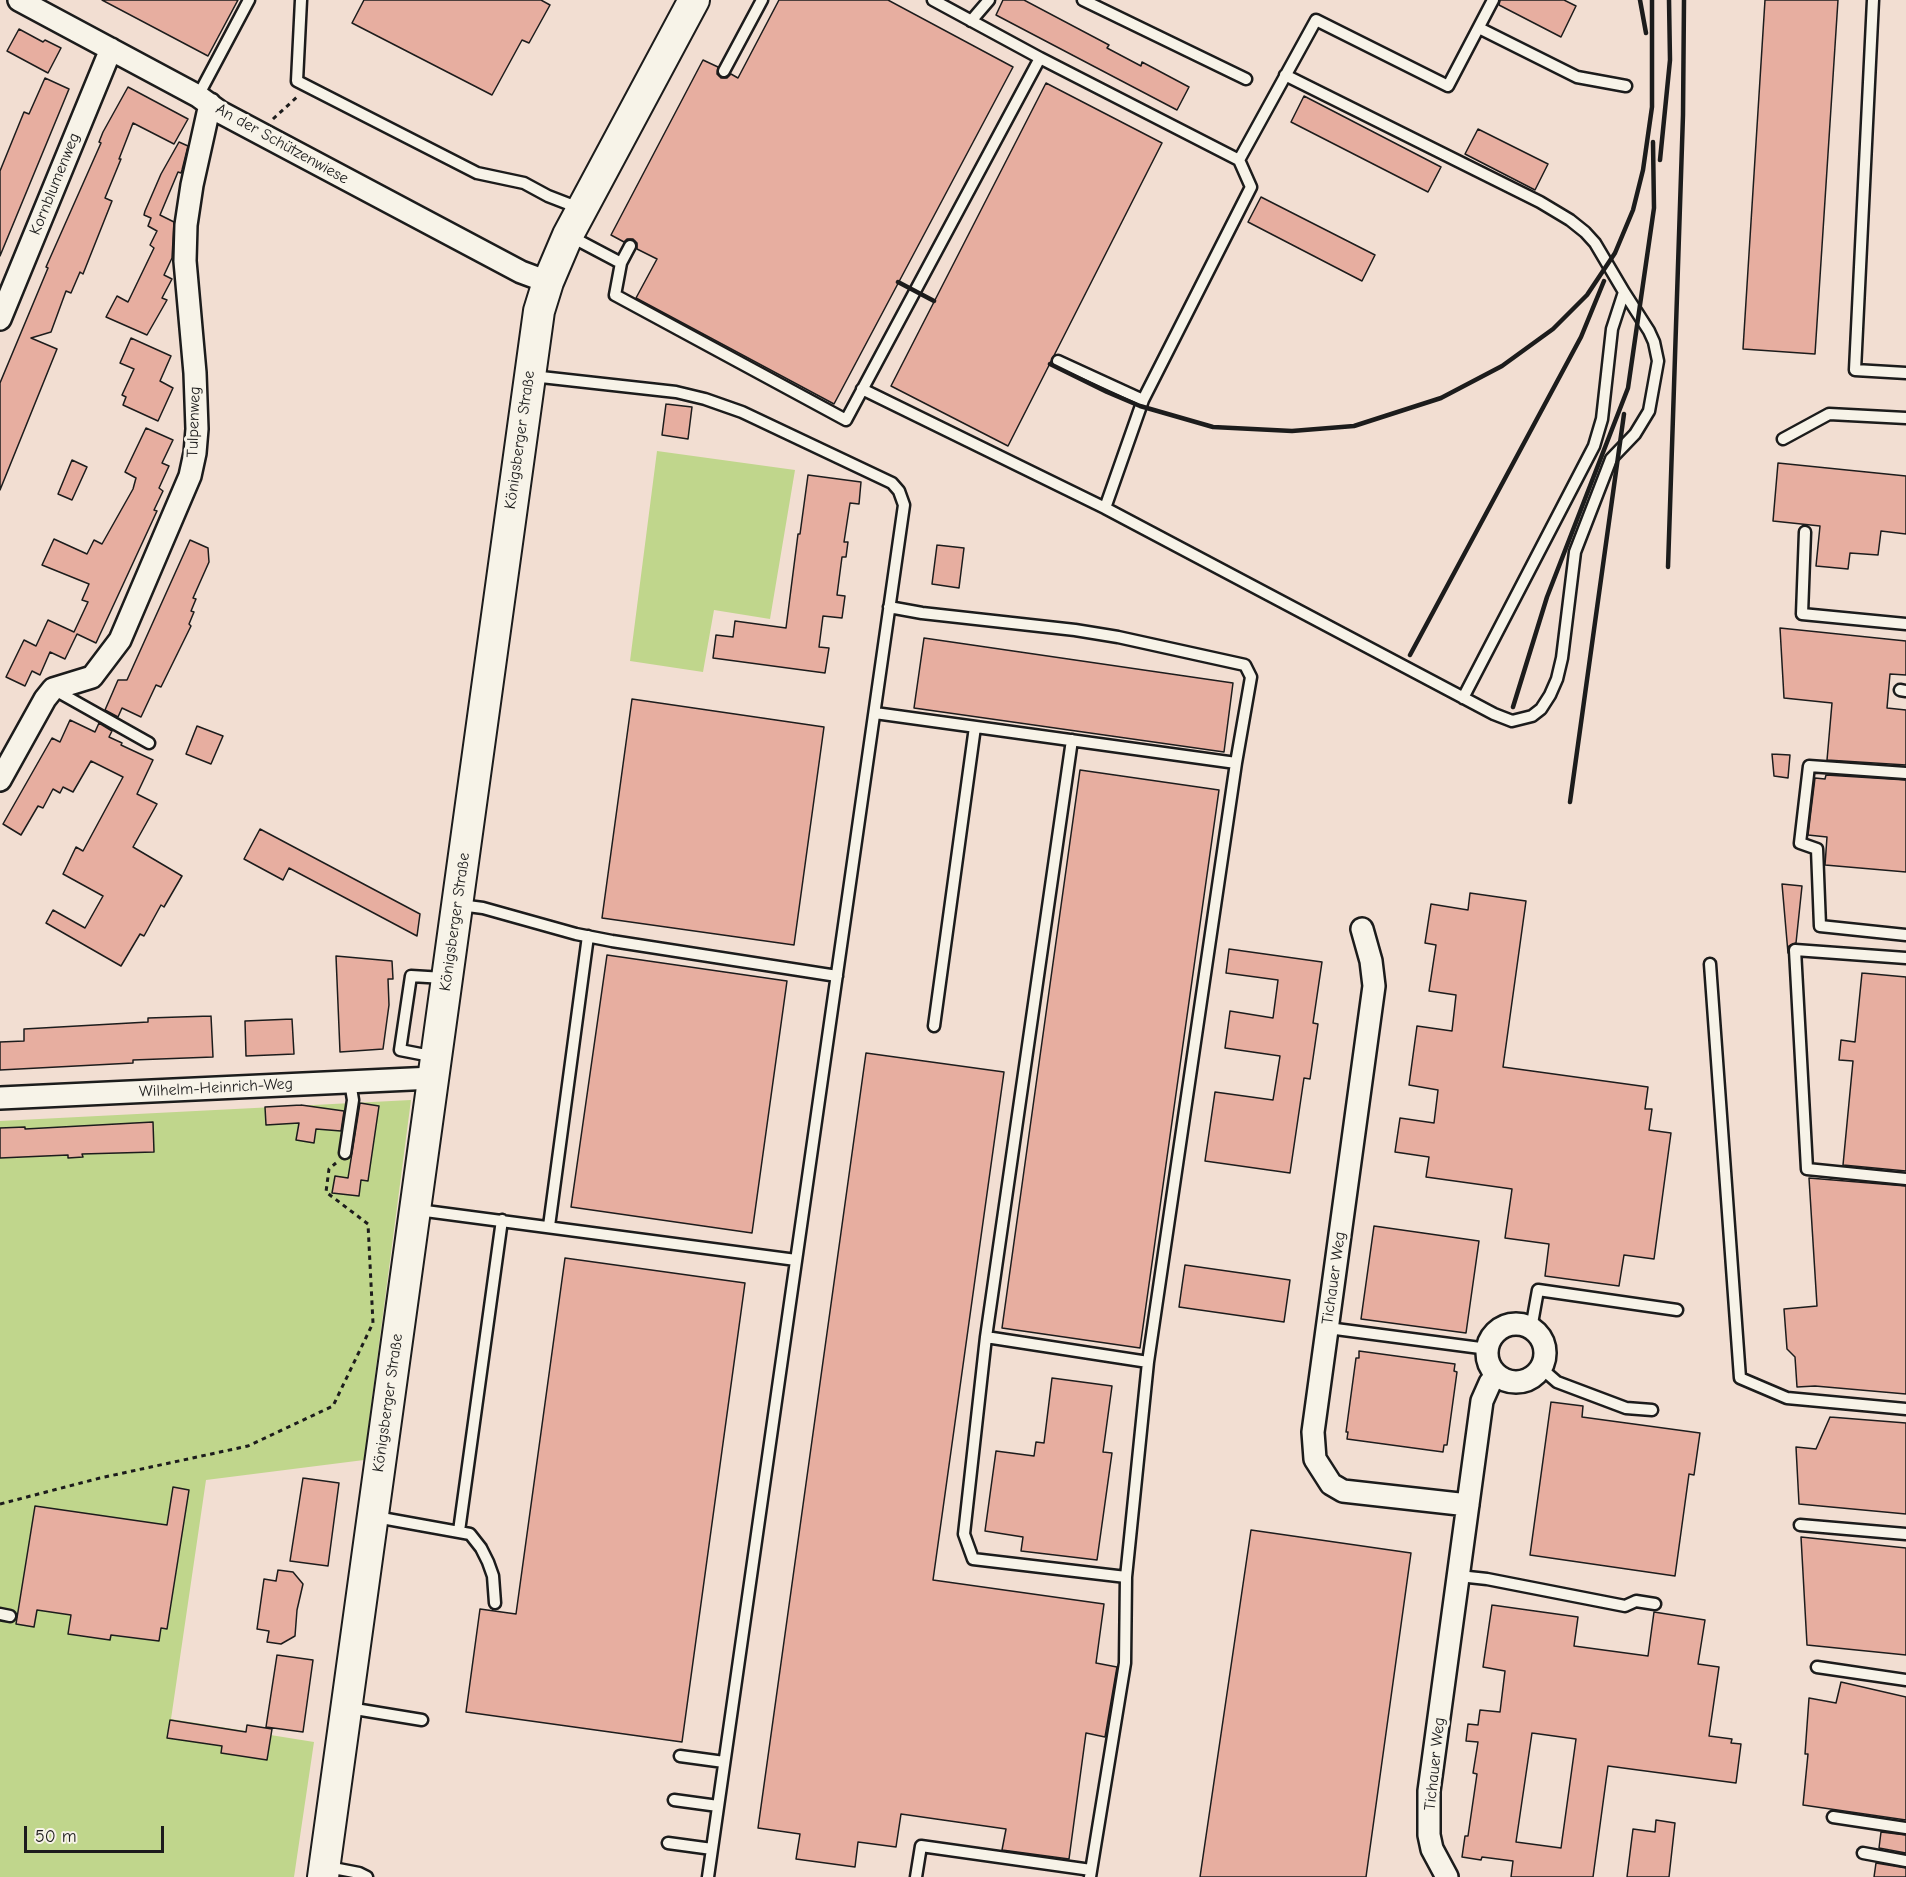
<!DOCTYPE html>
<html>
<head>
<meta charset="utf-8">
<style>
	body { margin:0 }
	#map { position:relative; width:1906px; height:1877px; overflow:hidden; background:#f2ded2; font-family:"Comic Neue",sans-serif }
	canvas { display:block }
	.scale { position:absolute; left:24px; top:1826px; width:140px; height:27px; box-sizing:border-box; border:3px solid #1c1c1c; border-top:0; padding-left:8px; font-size:18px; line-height:21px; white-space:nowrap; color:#1c1c1c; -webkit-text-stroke:4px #f7f3e8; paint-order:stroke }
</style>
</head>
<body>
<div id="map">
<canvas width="1906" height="1877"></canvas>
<div class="scale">50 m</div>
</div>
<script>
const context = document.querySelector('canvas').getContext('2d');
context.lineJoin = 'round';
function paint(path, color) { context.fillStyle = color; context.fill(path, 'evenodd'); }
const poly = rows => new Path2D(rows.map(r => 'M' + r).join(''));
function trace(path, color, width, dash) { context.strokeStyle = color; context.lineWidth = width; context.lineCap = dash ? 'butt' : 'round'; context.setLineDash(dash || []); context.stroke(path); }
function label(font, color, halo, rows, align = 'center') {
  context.font = font + ' "Comic Neue",sans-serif'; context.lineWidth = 6; context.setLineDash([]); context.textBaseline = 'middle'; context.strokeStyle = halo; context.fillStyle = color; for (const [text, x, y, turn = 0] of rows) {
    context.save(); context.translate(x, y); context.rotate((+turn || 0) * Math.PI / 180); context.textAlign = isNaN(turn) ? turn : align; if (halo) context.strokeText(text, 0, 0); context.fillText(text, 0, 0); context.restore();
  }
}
paint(poly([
	[657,451,795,470,770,619,714,610,703,672,630,661],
	[411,1100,364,1460,206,1480,171,1719,314,1742,294,1877,0,1877,0,1121]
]), '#c0d68c');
const building = poly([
	[102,0,238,0,208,56,102,0],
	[364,0,541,0,550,5,529,43,522,40,492,95,352,23,364,0],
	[779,0,888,0,1013,67,834,404,636,298,657,259,637,249,637,243,633,239,627,239,624,242,611,235,703,60,718,67,717,74,721,78,727,78,731,74,738,78,779,0],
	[1003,0,1024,0,1109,45,1107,48,1141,66,1142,62,1189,87,1177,110,996,15,1003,0],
	[1500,0,1564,0,1576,6,1561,37,1499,5,1500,0],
	[1765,0,1838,0,1815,354,1743,349,1765,0],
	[19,29,43,42,45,40,61,48,48,73,7,51,19,29],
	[45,78,69,89,0,256,0,171,24,112,29,114,45,78],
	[1046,83,1162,143,1008,446,891,386,1046,83],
	[128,87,188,119,174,144,133,123,119,159,121,159,105,198,112,201,83,274,80,272,71,293,66,291,51,332,31,338,57,349,0,490,0,383,48,268,46,267,101,143,99,142,103,132,128,87],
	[1304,96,1441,167,1428,192,1291,122,1304,96],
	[1478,129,1548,164,1535,190,1465,154,1478,129],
	[179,142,188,146,182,170,181,173,178,172,160,215,174,222,172,258,164,275,172,279,162,298,167,300,147,335,106,317,117,296,128,302,154,248,150,245,157,231,148,226,151,218,144,215,145,211,161,174,179,142],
	[1261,197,1375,255,1362,281,1248,222,1261,197],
	[131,338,171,356,160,381,173,388,158,421,123,405,126,397,122,395,134,369,120,363,131,338],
	[666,404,692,407,688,439,662,435,666,404],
	[146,428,173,440,162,463,169,466,159,488,163,491,154,510,157,511,96,643,77,634,65,659,50,652,40,675,32,671,25,686,6,677,24,640,36,646,48,620,74,632,88,602,82,600,89,584,42,565,54,539,87,554,94,540,102,544,133,489,136,478,125,472,146,428],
	[72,460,87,467,72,500,58,494,72,460],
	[1778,463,1906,476,1906,534,1881,531,1878,555,1850,553,1848,569,1816,566,1820,526,1773,521,1778,463],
	[808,475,861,482,859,504,850,503,844,542,848,542,846,557,842,557,837,595,845,596,842,618,823,616,819,647,829,648,825,673,713,658,716,635,733,637,735,621,786,628,797,542,798,534,800,534,808,475],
	[190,540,208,548,209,562,193,598,196,599,191,611,194,612,189,624,191,626,161,687,156,685,141,717,122,708,118,717,105,710,118,680,127,680,190,540],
	[937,545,964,548,959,588,932,584,937,545],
	[1780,628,1906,641,1906,675,1890,674,1887,708,1906,710,1906,765,1827,760,1832,703,1784,698,1780,628],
	[924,638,1233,683,1224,752,914,708,924,638],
	[632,699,824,727,794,945,602,918,632,699],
	[70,720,95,732,99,723,112,731,109,737,122,743,121,745,153,760,137,794,157,804,133,847,182,876,164,907,161,905,144,936,140,934,121,966,46,923,53,910,85,928,103,896,63,874,76,847,83,851,123,777,91,761,73,792,63,787,60,793,53,789,43,808,38,806,21,835,3,824,52,738,60,742,70,720],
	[197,726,223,736,211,764,186,754,197,726],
	[1772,754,1790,755,1788,778,1774,776,1772,754],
	[1080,770,1219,790,1140,1348,1002,1328,1080,770],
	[1826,775,1906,780,1906,872,1825,865,1827,837,1808,835,1815,778,1825,779,1826,775],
	[260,829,420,914,417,936,289,868,283,880,244,859,260,829],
	[1782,884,1802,886,1796,943,1789,946,1788,953,1782,884],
	[1470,893,1526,901,1503,1067,1648,1087,1645,1109,1652,1109,1649,1130,1671,1133,1654,1259,1624,1255,1619,1286,1545,1276,1549,1244,1505,1238,1512,1189,1426,1177,1429,1157,1395,1152,1400,1118,1434,1123,1438,1090,1409,1085,1417,1026,1452,1031,1456,995,1429,991,1436,945,1425,943,1431,904,1468,910,1470,893],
	[1229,949,1322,962,1313,1023,1318,1024,1310,1079,1304,1078,1290,1173,1205,1161,1215,1092,1273,1100,1280,1056,1225,1048,1230,1011,1273,1018,1278,980,1226,973,1229,949],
	[607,955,787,981,752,1233,571,1207,607,955],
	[336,956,392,961,393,979,388,979,389,1005,383,1049,340,1052,336,956],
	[1862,973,1906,977,1906,1171,1843,1165,1853,1061,1839,1060,1841,1040,1855,1042,1862,973],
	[211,1016,213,1057,133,1060,133,1063,0,1070,0,1042,24,1041,24,1029,148,1022,148,1018,211,1016],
	[292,1019,294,1054,246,1056,245,1021,292,1019],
	[866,1053,1004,1072,933,1580,1104,1604,1096,1663,1117,1667,1105,1737,1086,1733,1069,1859,1002,1850,1006,1829,901,1814,896,1847,858,1842,855,1867,796,1859,800,1834,758,1828,866,1053],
	[360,1103,379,1106,368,1181,361,1180,359,1196,332,1193,335,1176,348,1178,360,1103],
	[301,1105,344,1111,341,1131,316,1129,314,1143,296,1140,299,1123,266,1125,265,1107,301,1105],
	[153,1122,154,1152,82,1154,83,1157,68,1158,68,1155,0,1158,0,1128,25,1127,25,1129,153,1122],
	[1809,1178,1906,1186,1906,1394,1815,1386,1797,1387,1795,1357,1787,1349,1784,1309,1817,1306,1809,1178],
	[1374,1226,1479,1241,1466,1333,1361,1319,1374,1226],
	[565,1258,745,1283,682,1742,466,1712,480,1609,516,1614,565,1258],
	[1185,1265,1290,1280,1284,1322,1179,1307,1185,1265],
	[1359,1351,1455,1364,1454,1371,1457,1372,1447,1445,1444,1445,1443,1452,1347,1439,1348,1432,1346,1432,1356,1358,1359,1358,1359,1351],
	[1052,1378,1112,1386,1103,1452,1112,1453,1097,1560,1021,1551,1023,1537,985,1531,996,1451,1034,1456,1036,1442,1044,1443,1052,1378],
	[1551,1402,1583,1406,1582,1417,1700,1433,1694,1475,1689,1474,1675,1576,1530,1555,1551,1402],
	[1830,1417,1906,1423,1906,1514,1799,1504,1796,1447,1816,1449,1830,1417],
	[303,1478,339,1483,328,1566,290,1561,303,1478],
	[173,1487,189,1490,167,1629,161,1628,159,1641,111,1635,110,1640,68,1634,71,1615,37,1610,34,1627,16,1624,35,1506,167,1525,173,1487],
	[1251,1530,1411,1553,1366,1877,1200,1877,1251,1530],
	[1801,1537,1906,1548,1906,1655,1807,1645,1801,1537],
	[278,1570,293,1572,303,1584,297,1610,295,1636,281,1644,267,1642,269,1631,257,1629,264,1579,276,1581,278,1570],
	[1492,1605,1578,1617,1574,1646,1648,1656,1654,1612,1705,1620,1698,1664,1719,1667,1709,1736,1732,1739,1731,1743,1741,1744,1736,1783,1608,1766,1593,1877,1511,1877,1513,1861,1482,1857,1481,1860,1462,1857,1465,1836,1468,1836,1477,1774,1473,1773,1478,1742,1466,1741,1468,1724,1478,1725,1480,1710,1500,1712,1505,1671,1483,1667,1492,1605],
	[1532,1733,1576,1739,1561,1848,1516,1842,1532,1733],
	[277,1655,313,1660,303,1732,266,1727,277,1655],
	[1841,1682,1906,1697,1906,1820,1803,1805,1808,1754,1805,1754,1809,1698,1836,1703,1841,1682],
	[170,1720,246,1732,247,1725,272,1729,267,1760,221,1753,222,1746,167,1738,170,1720],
	[1656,1820,1675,1823,1669,1877,1627,1877,1633,1829,1655,1832,1656,1820],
	[1881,1832,1906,1835,1906,1853,1879,1848,1881,1832],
	[1876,1863,1906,1868,1906,1877,1874,1877,1876,1863]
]);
paint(building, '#e7aea0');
trace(building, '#1c1c1c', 1.5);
const lane = poly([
	[301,0,297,81,477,173,524,183,548,196,579,208],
	[1083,0,1246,79],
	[1873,0,1855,370,1906,373],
	[971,21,989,0],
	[1479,28,1577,77,1626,86],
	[1040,58,1239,160,1316,20,1448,86,1493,0],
	[724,71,762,0],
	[1285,75,1540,202,1570,220,1585,232,1595,243,1624,292,1612,329,1602,419,1594,446,1463,698],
	[198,96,249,0],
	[568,235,621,263,630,246],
	[621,263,615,295,846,420,1040,58,933,0],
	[1058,361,1143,400],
	[532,376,676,392,705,399,742,412,892,483,899,491,904,505,708,1877],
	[862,389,1105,508,1494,714,1512,721,1532,716,1541,709,1550,695,1557,679,1562,658,1575,552,1611,459,1635,434,1649,411,1658,361,1654,342,1649,331,1624,292],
	[1783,439,1829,414,1906,418],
	[1105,508,1143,400,1251,187,1239,160],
	[1805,532,1802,614,1906,624],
	[889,607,922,613,1075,630,1118,637,1245,665,1251,677,1236,763,1148,1362,1126,1577,1125,1663,1090,1877],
	[53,689,149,743],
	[1900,690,1906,691],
	[875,713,1236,763],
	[1072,740,986,1337,964,1534,973,1559,1126,1577],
	[1906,773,1809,766,1800,843,1817,849,1820,926,1906,935],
	[460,905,483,908,576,934,612,941,837,976],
	[1906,958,1795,950,1807,1169,1906,1179],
	[1710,964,1740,1378,1787,1398,1906,1409],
	[934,1026,975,727],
	[436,1057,400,1050,411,976,444,978],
	[345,1153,353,1100,350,1082],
	[418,1210,796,1260],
	[549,1226,588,936],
	[1328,1328,1488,1349],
	[1531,1329,1538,1290,1677,1310],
	[986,1337,1148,1362],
	[1541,1368,1557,1382,1626,1408,1652,1410],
	[376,1517,470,1534,481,1548,488,1562,493,1576,495,1603],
	[1800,1525,1906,1534],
	[459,1531,502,1220],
	[1459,1576,1487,1579,1625,1606,1636,1601,1655,1604],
	[0,1614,10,1616],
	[1817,1667,1906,1680],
	[349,1708,422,1720],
	[680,1756,724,1762],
	[674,1800,718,1806],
	[1833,1817,1906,1828],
	[668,1843,712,1849],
	[1863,1853,1906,1861],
	[328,1867,359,1873,367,1877],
	[916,1877,921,1846,1091,1870]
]);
const street = poly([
	[19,0,198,96,220,112,521,272,548,282],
	[0,319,111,49],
	[0,780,45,699,53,689,92,677,120,640,190,476,195,453,197,429,195,373,185,261,186,225,192,185,210,104],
	[1362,929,1371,961,1374,986,1313,1432,1315,1459,1331,1484,1343,1491,1468,1505],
	[0,1098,433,1078],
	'1487 1353a29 29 0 1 1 58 0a29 29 0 1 1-58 0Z',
	[1447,1877,1432,1849,1429,1835,1429,1791,1482,1401,1490,1383,1497,1375]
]);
const secondary = poly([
	[323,1877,539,311,548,282,568,235,694,0]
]);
trace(lane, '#1c1c1c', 15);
trace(street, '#1c1c1c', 26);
trace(secondary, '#1c1c1c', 34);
trace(poly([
	[273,119,297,97],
	[0,1504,100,1478,248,1446,333,1406,373,1323,368,1224,326,1192,329,1169,336,1163]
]), '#1c1c1c', 3, [4.5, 4.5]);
trace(lane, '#f7f3e8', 10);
trace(street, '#f7f3e8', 21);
trace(secondary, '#f7f3e8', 30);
trace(poly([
	[1640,0,1646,33],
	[1660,160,1670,60,1669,0],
	[898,282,934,301],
	[1050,364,1107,392,1140,406,1213,427,1292,431,1354,426,1441,398,1502,366,1553,329,1587,295,1615,253,1633,210,1643,170,1652,107,1652,0],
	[1668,567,1683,115,1684,0],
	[1410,655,1581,337,1604,281],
	[1513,707,1547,597,1628,388,1654,208,1653,142],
	[1570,802,1624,414]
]), '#1c1c1c', 4.5);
label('16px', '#1c1c1c', '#f7f3e8', [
	["An der Schützenwiese",282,144,29],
	["Kornblumenweg",55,184,-68],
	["Tulpenweg",194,422,-88],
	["Königsberger Straße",520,440,-82],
	["Königsberger Straße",455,922,-82],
	["Wilhelm-Heinrich-Weg",216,1088,-3],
	["Tichauer Weg",1334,1278,-82],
	["Königsberger Straße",388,1403,-82],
	["Tichauer Weg",1435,1764,-84]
]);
</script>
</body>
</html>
